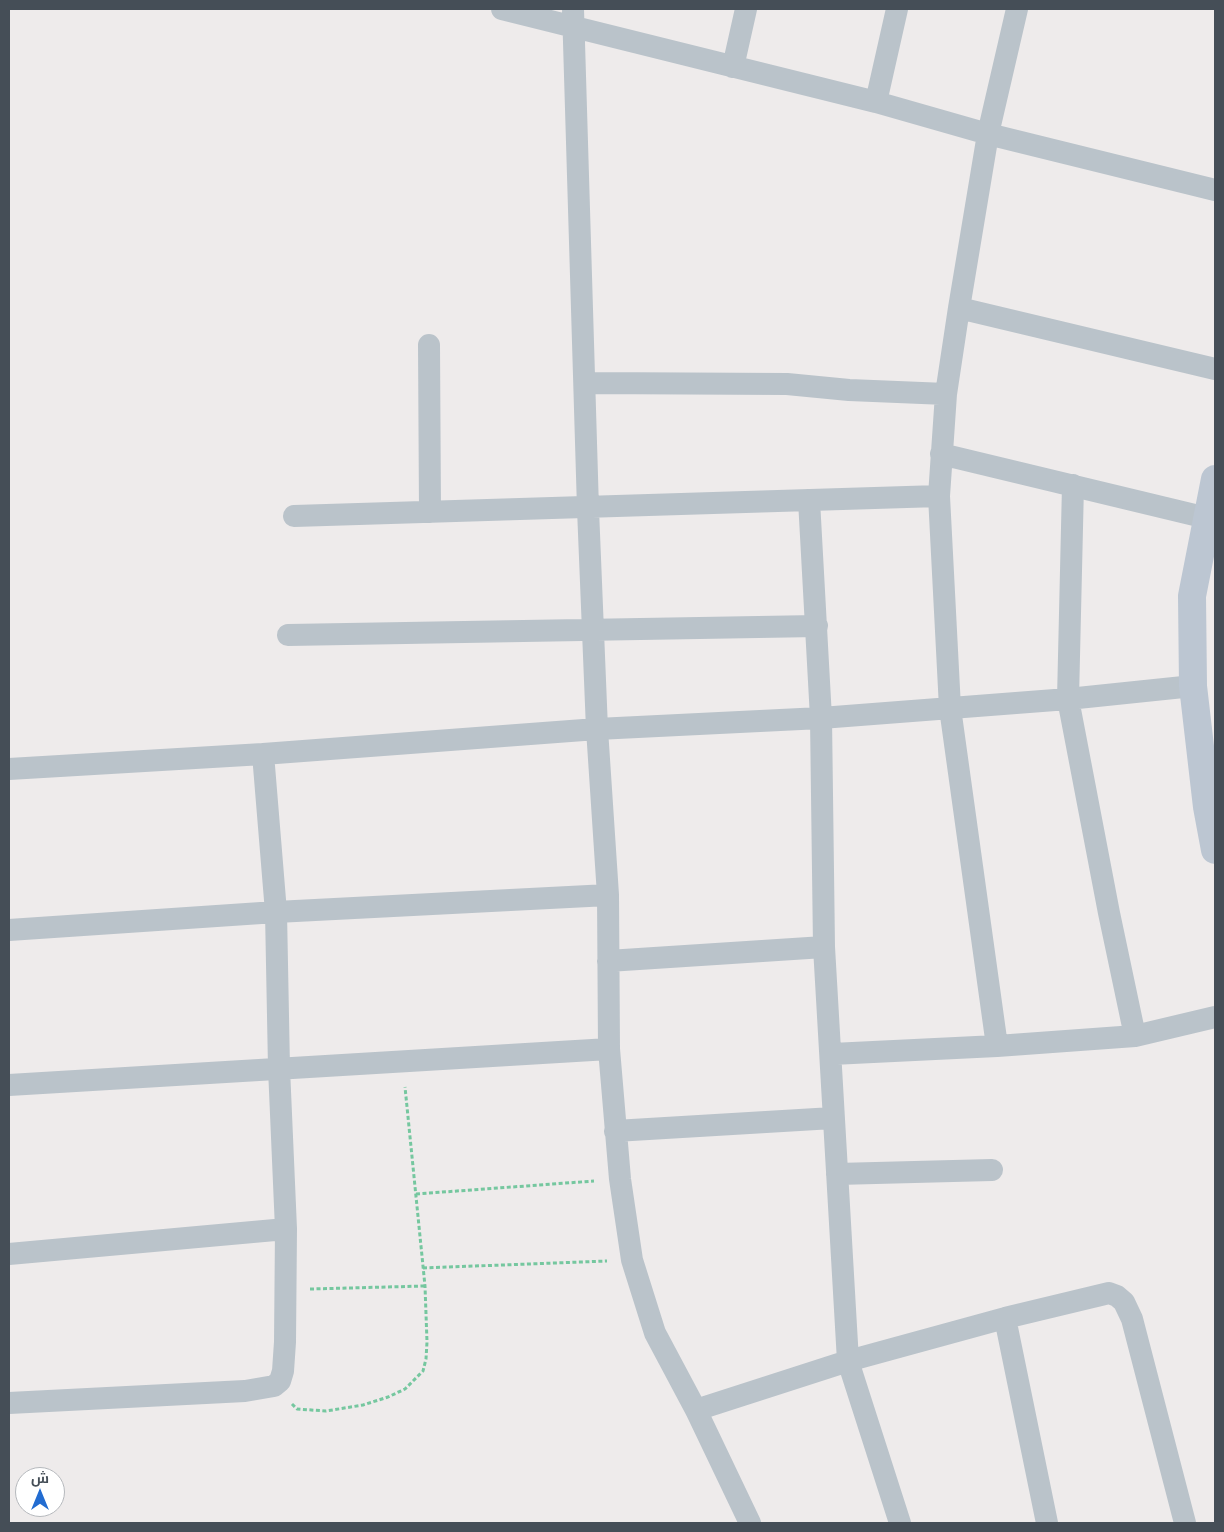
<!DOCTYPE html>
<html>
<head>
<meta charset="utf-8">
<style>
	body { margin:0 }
	#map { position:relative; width:1224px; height:1532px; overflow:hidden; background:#eeebeb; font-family:"Open Sans",Cairo,sans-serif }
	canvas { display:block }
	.frame { position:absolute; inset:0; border:10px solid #454e57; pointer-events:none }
	.north { position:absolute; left:15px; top:1467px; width:50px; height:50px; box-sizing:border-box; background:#fff; border:1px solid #b5b8bc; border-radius:50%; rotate:0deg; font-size:14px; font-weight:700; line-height:20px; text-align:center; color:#454e57 }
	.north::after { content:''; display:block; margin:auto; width:18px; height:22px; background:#226cd1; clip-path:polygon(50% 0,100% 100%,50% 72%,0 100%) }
</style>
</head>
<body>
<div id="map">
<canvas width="1224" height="1532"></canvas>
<div class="frame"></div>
<div class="north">ش</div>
</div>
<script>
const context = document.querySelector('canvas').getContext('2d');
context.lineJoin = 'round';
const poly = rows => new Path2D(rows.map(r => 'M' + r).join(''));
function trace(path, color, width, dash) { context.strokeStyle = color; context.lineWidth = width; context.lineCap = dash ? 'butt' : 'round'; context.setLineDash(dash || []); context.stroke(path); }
trace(poly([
	[416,1194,594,1181],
	[423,1268,607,1261],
	[310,1289,425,1286],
	[292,1404,297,1409,326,1411,363,1405,388,1397,405,1389,423,1371,426,1359,427,1342,425,1286,405,1087]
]), '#75c79f', 3, [4, 2.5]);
trace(poly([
	[502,9,876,102,988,134,1215,190],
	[573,9,588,509,597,729,608,895,609,1049,620,1179,632,1260,655,1333,696,1410,750,1523],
	[733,67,746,9],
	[876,102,897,9],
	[959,308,1215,369],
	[429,345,430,512],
	[585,383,787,384,849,390,946,394],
	[941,454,1207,518],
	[1073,485,1068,699,1109,913,1135,1036],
	[809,500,821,718,824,947,848,1361,900,1523],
	[294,516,939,496],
	[288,635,817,626],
	[9,769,263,754,597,729,821,718,1068,699,1193,686],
	[9,930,276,912,608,895],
	[608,961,824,947],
	[997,1046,950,708,939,496,946,394,959,308,988,134,1017,9],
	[832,1054,997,1046,1135,1036,1215,1017],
	[9,1085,609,1049],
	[615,1131,833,1118],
	[837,1174,992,1170],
	[9,1254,286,1229],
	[1005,1318,1047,1523],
	[9,1403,245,1391,274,1386,280,1381,283,1371,285,1342,286,1229,279,1068,276,912,263,754],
	[696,1410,848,1361,1005,1318,1109,1293,1117,1296,1124,1302,1132,1319,1185,1523]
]), '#bac3ca', 22);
trace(poly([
	[1215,479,1192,596,1193,686,1207,807,1215,850]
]), '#bcc6d2', 28);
</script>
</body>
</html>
